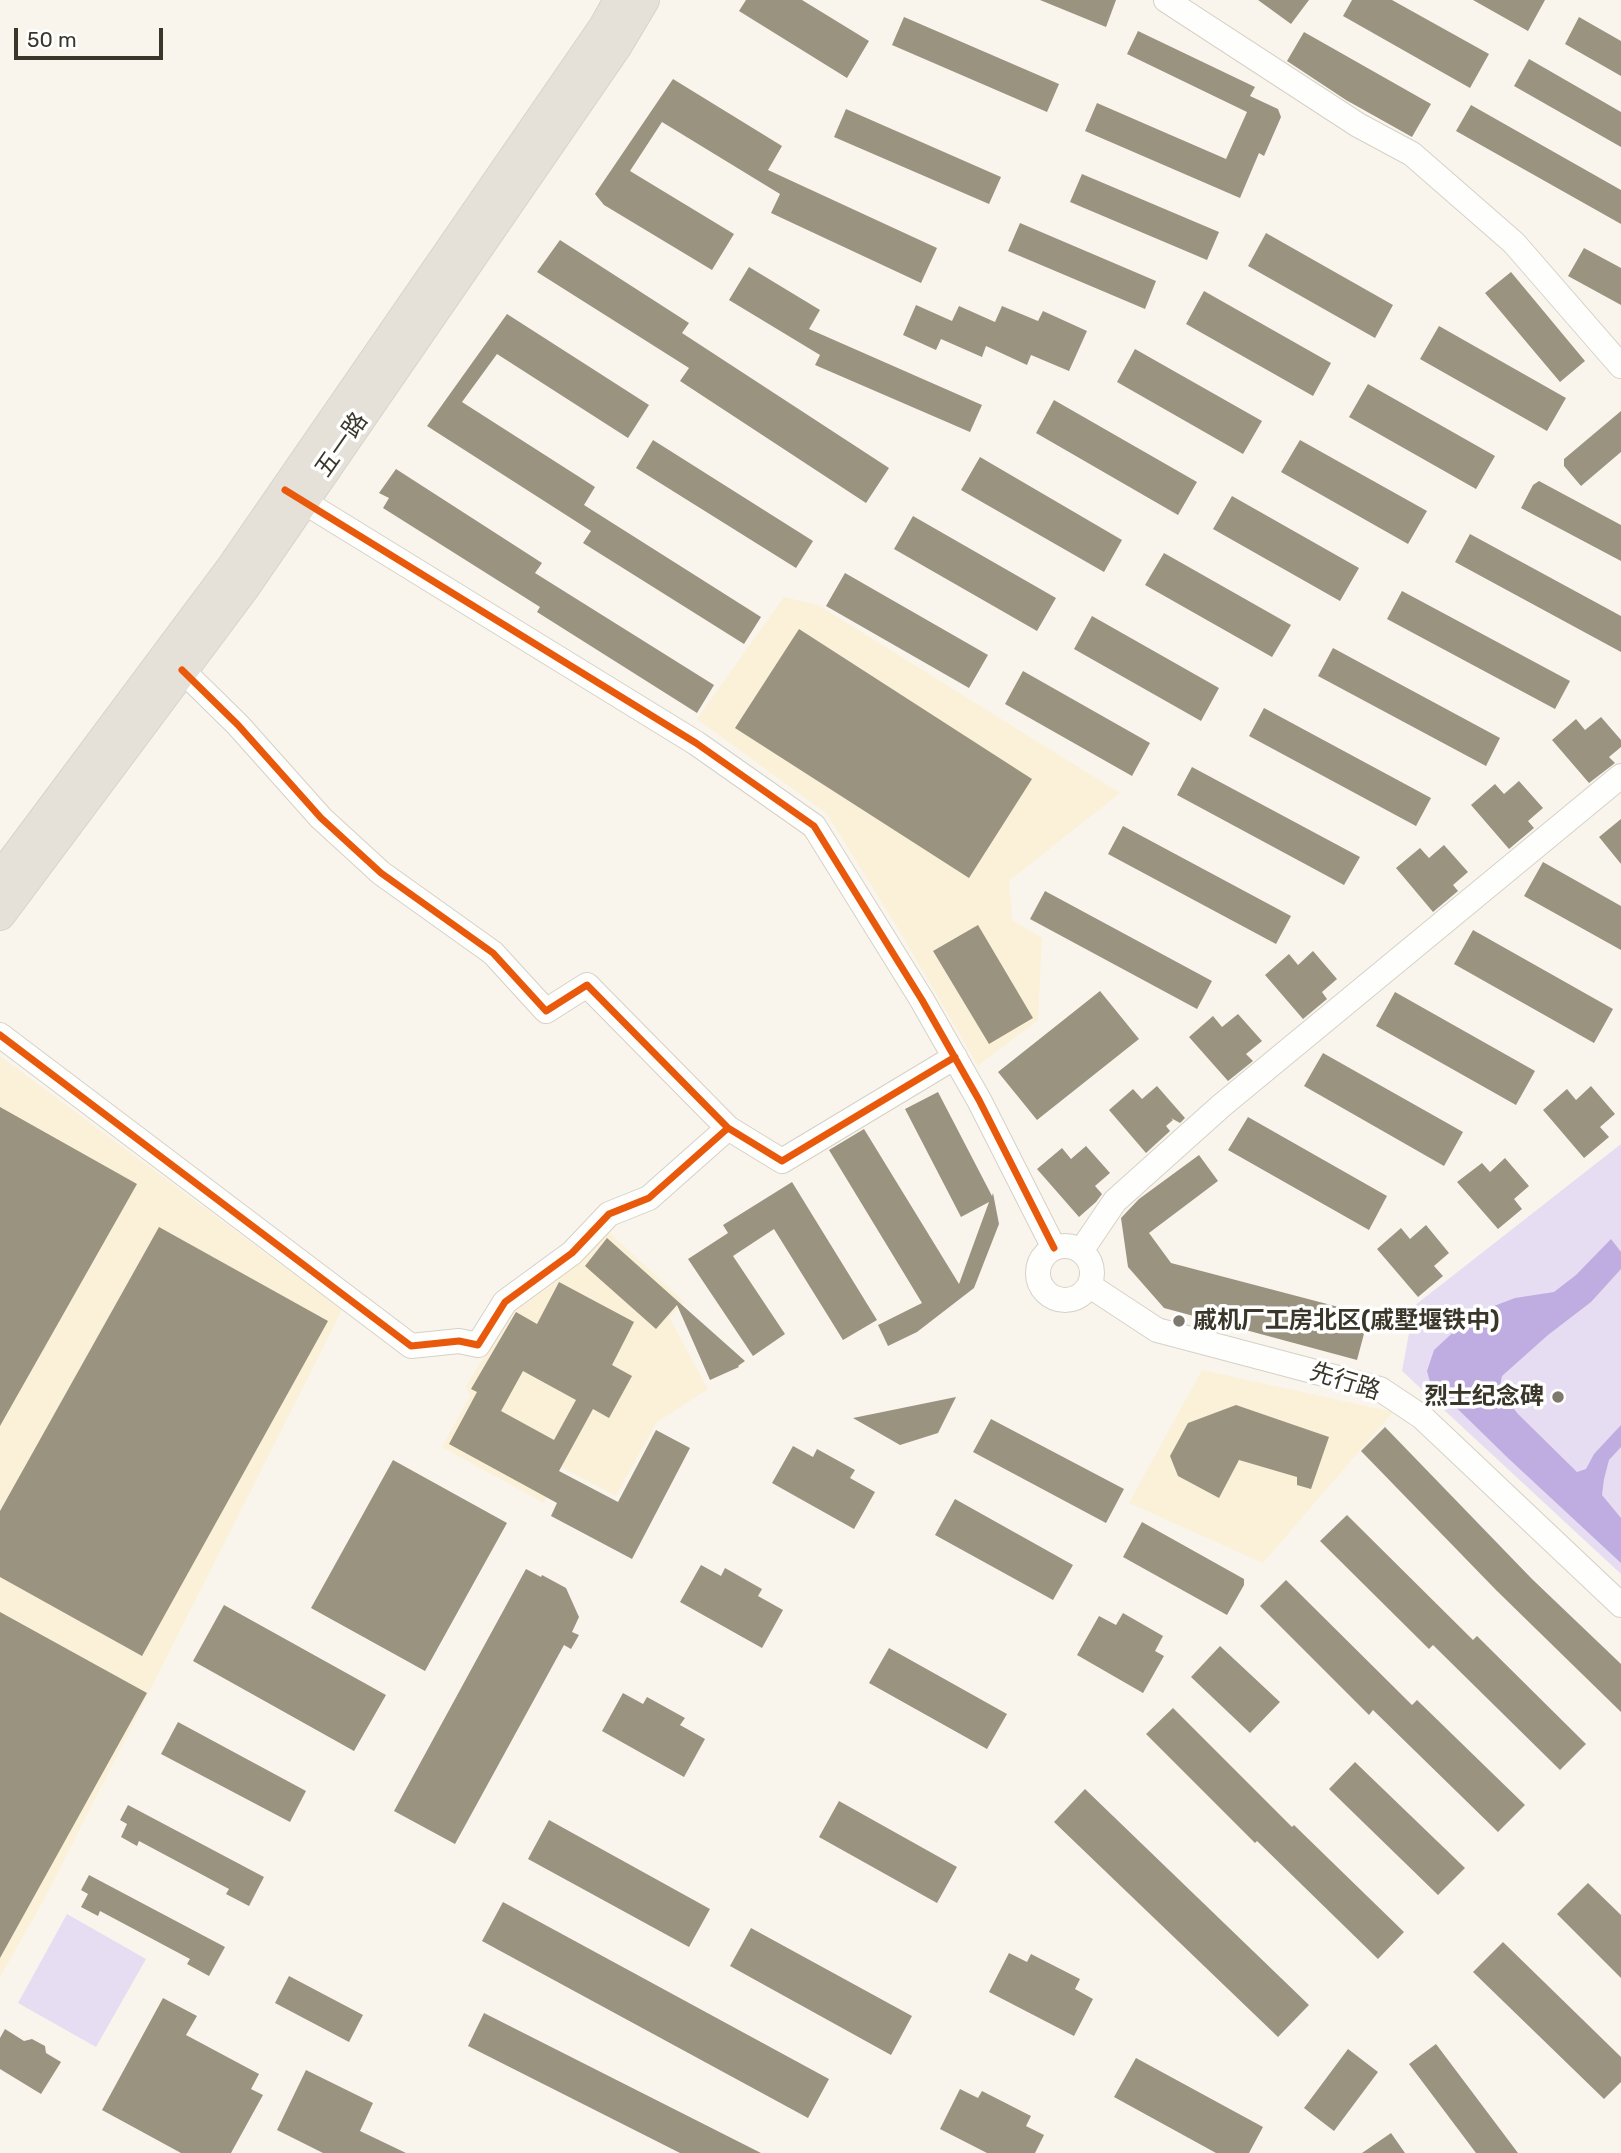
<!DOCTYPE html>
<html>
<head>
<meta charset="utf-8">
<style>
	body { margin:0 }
	#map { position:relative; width:1621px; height:2153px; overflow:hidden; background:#f9f5ec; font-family:Rubik,sans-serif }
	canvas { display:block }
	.scale { position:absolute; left:14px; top:28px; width:149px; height:32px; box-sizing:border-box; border:4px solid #3b362a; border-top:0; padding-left:9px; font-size:21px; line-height:24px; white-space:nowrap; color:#3b362a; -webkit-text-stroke:5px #fff; paint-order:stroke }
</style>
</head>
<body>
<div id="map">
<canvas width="1621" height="2153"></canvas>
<div class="scale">50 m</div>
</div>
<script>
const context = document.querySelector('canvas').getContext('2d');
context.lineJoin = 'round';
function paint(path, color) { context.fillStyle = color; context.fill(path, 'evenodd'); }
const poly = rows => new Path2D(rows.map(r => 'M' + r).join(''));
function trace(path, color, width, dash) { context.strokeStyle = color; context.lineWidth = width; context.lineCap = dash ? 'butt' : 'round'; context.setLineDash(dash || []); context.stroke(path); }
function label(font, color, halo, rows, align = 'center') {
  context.font = font + ' Rubik,"Noto Sans SC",sans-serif'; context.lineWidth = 7; context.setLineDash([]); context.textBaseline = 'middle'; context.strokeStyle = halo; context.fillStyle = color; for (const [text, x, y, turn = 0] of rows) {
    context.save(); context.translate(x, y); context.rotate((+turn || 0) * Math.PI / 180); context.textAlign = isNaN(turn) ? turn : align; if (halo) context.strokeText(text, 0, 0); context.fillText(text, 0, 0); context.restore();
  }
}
paint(poly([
	[784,597,818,605,1120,793,1009,881,1012,920,1042,938,1038,1020,978,1066,899,930,827,814,697,719],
	[0,1056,342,1310,46,1896,0,1977],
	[608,1231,684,1302,669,1317,708,1389,656,1423,616,1496,561,1467,544,1503,442,1447,470,1396,466,1386,513,1309],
	[1202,1370,1393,1412,1263,1563,1129,1503]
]), '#fbf0d8');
paint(poly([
	[1621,1144,1621,1574,1402,1371,1414,1306],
	[67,1914,146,1959,96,2047,18,2003]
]), '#e6ddf2');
paint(poly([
	[1611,1239,1621,1252,1621,1269,1591,1302,1548,1335,1502,1376,1500,1386,1503,1395,1518,1414,1577,1472,1586,1469,1594,1454,1621,1425,1621,1447,1609,1460,1604,1479,1602,1495,1621,1518,1621,1563,1509,1459,1430,1382,1427,1371,1434,1350,1473,1314,1515,1298,1554,1292,1576,1275]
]), '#bfade1');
paint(poly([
	[746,0,802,0,869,41,847,78,739,11],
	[1040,0,1116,0,1106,27],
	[1258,0,1309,0,1291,24],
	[1352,0,1392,0,1489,54,1470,88,1343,16],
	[1473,0,1545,0,1528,31],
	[904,17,1059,84,1047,112,892,45],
	[1579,17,1621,41,1621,76,1565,44],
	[1138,31,1255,87,1250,96,1278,109,1281,117,1264,156,1259,153,1240,198,1085,131,1097,103,1226,159,1247,112,1127,54],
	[1304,32,1431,104,1412,137,1346,100,1287,61],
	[1529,59,1621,112,1621,147,1514,86],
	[673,79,782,146,768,170,937,248,921,283,771,213,780,194,662,122,630,171,734,234,712,270,604,205,595,194],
	[1471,105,1621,190,1621,224,1456,131],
	[846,109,1001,177,989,204,834,137],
	[1082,174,1219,232,1207,260,1070,202],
	[1020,223,1156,281,1145,309,1008,251],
	[1266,233,1393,305,1375,338,1248,266],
	[560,240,689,323,682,333,889,468,866,503,680,381,689,368,537,272],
	[1584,248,1621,268,1621,305,1568,276],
	[749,267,820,310,809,329,982,405,970,432,815,365,820,355,729,300],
	[1511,272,1585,361,1560,382,1485,293],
	[1204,291,1331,363,1313,396,1186,324],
	[916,305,952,321,959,306,995,322,1002,306,1038,321,1043,311,1087,331,1069,371,1031,355,1027,365,986,346,982,357,941,339,936,350,903,335],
	[507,314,649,405,628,438,497,354,462,402,595,487,584,505,761,617,744,644,583,543,591,531,427,426],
	[1439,326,1566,398,1547,431,1420,359],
	[1135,349,1262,421,1243,454,1117,382],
	[1368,384,1495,456,1476,489,1349,417],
	[1054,400,1197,482,1178,515,1036,433],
	[1621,411,1621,452,1581,486,1564,466,1564,459],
	[653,440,813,541,796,568,636,468],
	[1300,440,1427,511,1408,544,1281,472],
	[980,457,1122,540,1104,572,961,490],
	[396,469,542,563,535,573,714,685,697,713,537,612,540,607,383,508,389,498,379,493],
	[1539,481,1621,525,1621,561,1521,508,1533,485],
	[1232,496,1359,568,1340,601,1213,529],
	[913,516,1056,598,1037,631,894,549],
	[1470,534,1621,616,1621,652,1455,562],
	[1164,553,1291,625,1272,657,1145,585],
	[845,573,988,655,969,688,826,606],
	[1402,591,1570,681,1555,709,1387,619],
	[1092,616,1219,688,1201,721,1074,649],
	[799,629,1032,779,969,878,735,728],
	[1333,648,1500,738,1486,766,1318,676],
	[1023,671,1150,743,1132,776,1005,704],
	[1264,708,1431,798,1416,826,1249,736],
	[1601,717,1621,740,1621,747,1609,757,1615,763,1589,783,1552,740,1576,719,1585,730],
	[1192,767,1360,857,1344,885,1177,795],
	[1519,781,1543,808,1528,821,1534,828,1509,849,1471,805,1495,784,1504,794],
	[1621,819,1621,864,1599,837],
	[1123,826,1291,916,1276,944,1108,854],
	[1444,845,1468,872,1453,885,1458,891,1433,912,1396,868,1420,848,1429,858],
	[1543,862,1621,906,1621,950,1524,896],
	[1045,891,1212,981,1197,1009,1030,919],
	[978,925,1033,1018,989,1044,933,951],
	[1473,930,1613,1009,1594,1043,1454,964],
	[1313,951,1337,979,1322,992,1327,999,1303,1019,1265,975,1289,954,1298,965],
	[1100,991,1139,1039,1037,1120,998,1072],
	[1395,992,1535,1071,1516,1105,1376,1026],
	[1238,1014,1262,1041,1246,1054,1253,1061,1228,1081,1189,1037,1213,1016,1222,1027],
	[1323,1053,1463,1132,1444,1166,1304,1086],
	[1157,1086,1185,1118,1180,1123,1171,1118,1173,1120,1166,1126,1170,1131,1146,1153,1109,1110,1133,1089,1142,1099],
	[1591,1086,1615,1114,1600,1127,1609,1137,1584,1158,1543,1110,1567,1089,1576,1100],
	[938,1092,992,1196,993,1193,999,1224,974,1288,917,1332,888,1346,878,1325,922,1303,829,1150,864,1129,959,1284,989,1202,961,1217,905,1109],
	[0,1107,137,1184,0,1426],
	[1248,1117,1387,1196,1369,1230,1228,1150],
	[1086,1146,1110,1173,1095,1186,1102,1194,1096,1202,1079,1217,1037,1169,1062,1148,1071,1159],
	[1199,1155,1218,1181,1149,1233,1171,1263,1369,1315,1357,1360,1164,1308,1128,1267,1121,1218,1139,1199],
	[1505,1158,1529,1186,1514,1199,1522,1209,1498,1229,1457,1182,1482,1163,1490,1172],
	[792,1182,877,1320,843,1340,774,1229,733,1256,785,1334,753,1356,688,1259,728,1233,723,1225],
	[1426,1225,1449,1253,1434,1266,1443,1276,1418,1297,1377,1249,1401,1228,1410,1239],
	[159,1227,328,1321,142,1656,0,1577,0,1511],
	[607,1238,673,1297,745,1361,738,1366,739,1367,710,1380,677,1305,656,1329,585,1266],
	[559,1282,634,1322,612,1365,632,1376,609,1418,593,1409,559,1471,618,1502,656,1430,690,1448,632,1559,551,1516,557,1503,449,1444,477,1392,471,1389,516,1312,537,1324],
	[523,1371,576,1400,554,1440,501,1411],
	[956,1397,938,1433,900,1445,853,1418],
	[1236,1405,1329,1437,1311,1489,1297,1485,1297,1477,1239,1460,1219,1498,1178,1476,1170,1456,1188,1423],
	[991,1419,1124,1489,1106,1523,973,1452],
	[1385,1427,1532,1579,1621,1664,1621,1712,1496,1590,1361,1451],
	[793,1446,813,1457,817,1449,855,1470,850,1478,875,1492,854,1529,772,1483],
	[393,1460,507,1523,425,1671,311,1608],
	[955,1499,1073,1565,1053,1600,935,1535],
	[1347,1515,1473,1640,1477,1636,1586,1744,1560,1770,1433,1645,1429,1649,1320,1541],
	[1142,1522,1244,1579,1244,1585,1227,1615,1123,1557],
	[701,1565,721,1576,725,1568,762,1589,758,1596,783,1610,762,1648,680,1602],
	[526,1569,541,1577,542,1575,566,1588,579,1617,572,1632,579,1635,571,1649,564,1645,455,1844,394,1811],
	[1286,1580,1412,1705,1417,1700,1525,1805,1498,1832,1373,1710,1369,1715,1260,1606],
	[224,1605,386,1695,354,1751,193,1661],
	[0,1612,147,1693,0,1958],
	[1123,1613,1163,1636,1155,1651,1164,1656,1143,1693,1077,1655,1099,1616,1116,1625],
	[1220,1646,1280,1702,1250,1733,1191,1677],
	[889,1648,1007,1714,987,1749,869,1683],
	[623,1693,643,1704,647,1697,685,1718,680,1725,705,1739,684,1777,602,1731],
	[1173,1708,1292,1827,1294,1825,1404,1932,1378,1959,1257,1841,1255,1843,1146,1734],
	[178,1722,306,1791,290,1822,161,1754],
	[1355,1762,1465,1868,1438,1895,1329,1789],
	[1085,1789,1309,2005,1278,2037,1054,1822],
	[839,1801,957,1867,937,1903,819,1837],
	[128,1805,264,1877,249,1906,226,1894,229,1889,139,1841,137,1846,121,1837,127,1824,120,1820],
	[549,1820,710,1909,689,1947,528,1859],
	[89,1875,225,1947,209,1976,187,1964,190,1959,100,1911,98,1916,81,1907,88,1894,81,1890],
	[1588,1883,1621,1915,1621,1978,1557,1914],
	[503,1902,829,2079,808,2118,482,1941],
	[751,1928,912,2016,891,2055,730,1966],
	[1503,1942,1621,2057,1621,2082,1604,2099,1473,1972],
	[1009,1953,1027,1962,1031,1954,1080,1979,1075,1989,1093,1999,1074,2036,989,1992],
	[289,1976,363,2015,349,2042,275,2003],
	[163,1998,197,2016,186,2035,259,2074,251,2089,263,2095,231,2153,181,2153,102,2110],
	[484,2013,761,2153,680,2153,468,2046],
	[5,2029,24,2041,32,2039,45,2046,46,2053,61,2062,41,2094,0,2069,0,2038],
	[1436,2044,1518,2153,1476,2153,1409,2064],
	[1348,2049,1378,2072,1334,2131,1304,2108],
	[1136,2058,1263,2127,1249,2153,1216,2153,1114,2097],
	[306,2070,373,2103,360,2131,406,2153,323,2153,277,2130],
	[960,2089,978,2098,982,2091,1031,2116,1026,2126,1044,2135,1035,2153,987,2153,940,2129],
	[1391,2133,1405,2153,1362,2153]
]), '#9a9380');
const minor = poly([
	[1166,0,1358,125,1412,154,1514,243,1621,366],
	[288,492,696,743,814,826,922,1000,979,1100,1054,1248],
	[182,670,238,725,321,818,381,873,493,953,546,1011,587,985,728,1128,782,1161,955,1057],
	[0,1035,411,1346,459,1341,478,1345,505,1302,572,1253,609,1214,649,1198,728,1128],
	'1038 1273a27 27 0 1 1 54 0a27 27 0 1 1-54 0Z',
	[1081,1251,1115,1201,1221,1106,1621,776],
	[1090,1286,1157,1330,1380,1389,1422,1417,1621,1605]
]);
const major = poly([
	[0,878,232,567,604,27,619,0],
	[0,915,244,588,616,47,644,0]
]);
trace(minor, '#d5d1c7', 26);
trace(major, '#d5d3cd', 32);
trace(minor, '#fefefc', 24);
trace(major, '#e5e1d9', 30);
trace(poly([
	[285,490,696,743,814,826,922,1000,979,1100,1054,1248],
	[182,670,238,725,321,818,381,873,493,953,546,1011,587,985,728,1128,782,1161,955,1057],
	[0,1035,411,1346,459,1341,478,1345,505,1302,572,1253,609,1214,649,1198,728,1128]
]), '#e8590c', 7);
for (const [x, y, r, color] of [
	[1179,1321,7,"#7e796e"],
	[1558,1397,7,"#7e796e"]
]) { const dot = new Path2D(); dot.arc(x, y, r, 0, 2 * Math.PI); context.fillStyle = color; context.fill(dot); trace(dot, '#fff', 2.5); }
label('24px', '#3b362a', '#fff', [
	["五一路",342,445,-55],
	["先行路",1345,1382,17]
]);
label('bold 24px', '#3b362a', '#fff', [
	["戚机厂工房北区(戚墅堰铁中)",1193,1321],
	["烈士纪念碑",1544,1397,"right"]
], 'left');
</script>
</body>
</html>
